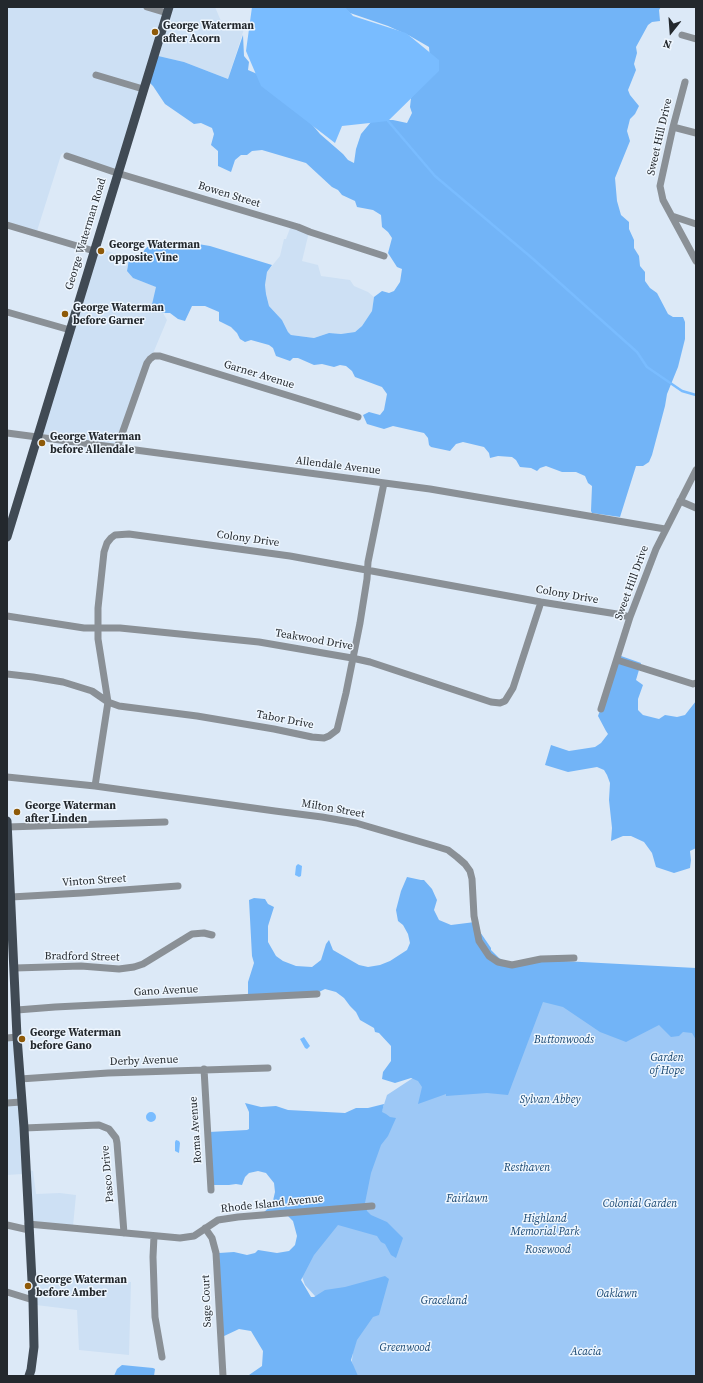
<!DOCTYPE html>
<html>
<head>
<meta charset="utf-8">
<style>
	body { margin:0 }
	#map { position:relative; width:703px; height:1383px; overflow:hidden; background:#dce9f7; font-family:"Source Serif 4",serif }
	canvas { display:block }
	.frame { position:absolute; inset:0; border:8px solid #23282d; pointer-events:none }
	.north { position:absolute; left:651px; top:12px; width:40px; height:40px; -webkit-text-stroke:3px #eef6fe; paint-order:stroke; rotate:197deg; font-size:11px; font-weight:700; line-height:16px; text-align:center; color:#23282d }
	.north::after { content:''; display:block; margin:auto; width:14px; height:18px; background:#23282d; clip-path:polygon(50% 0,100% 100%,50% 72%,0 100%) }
</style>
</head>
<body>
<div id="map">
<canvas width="703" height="1383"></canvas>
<div class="frame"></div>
<div class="north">N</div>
</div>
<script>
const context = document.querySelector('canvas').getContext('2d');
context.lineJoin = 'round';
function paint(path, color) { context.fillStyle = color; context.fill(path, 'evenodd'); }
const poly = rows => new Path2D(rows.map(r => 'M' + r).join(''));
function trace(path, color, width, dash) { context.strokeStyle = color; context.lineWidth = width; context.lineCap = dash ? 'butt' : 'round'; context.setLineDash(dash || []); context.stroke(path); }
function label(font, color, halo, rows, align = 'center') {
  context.font = font + ' "Source Serif 4",serif'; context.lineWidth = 3; context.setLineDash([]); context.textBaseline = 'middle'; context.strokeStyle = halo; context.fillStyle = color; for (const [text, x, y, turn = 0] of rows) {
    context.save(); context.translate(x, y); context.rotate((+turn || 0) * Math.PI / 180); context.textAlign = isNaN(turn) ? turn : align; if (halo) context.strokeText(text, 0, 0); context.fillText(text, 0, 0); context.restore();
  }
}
paint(poly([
	[7,7,143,7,164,13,169,7,215,7,221,21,244,29,228,79,184,62,154,55,115,170,63,153,61,155,37,231,7,222],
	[292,223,309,232,302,261,318,265,321,276,350,280,354,286,368,292,374,297,372,311,362,326,355,332,341,334,329,333,314,338,291,335,288,332,282,320,269,306,266,294,265,285,267,272,280,256,284,239,286,239],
	[96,248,128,257,129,259,127,270,133,278,157,287,151,313,154,309,163,313,167,320,115,444,41,434],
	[7,1038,19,1038,25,1169,33,1171,36,1194,60,1193,76,1195,73,1226,27,1221,22,1174,7,1175],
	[36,1275,131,1282,129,1355,79,1350,77,1310,36,1305]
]), '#cde0f4');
paint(poly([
	[536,997,680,1005,696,1018,696,1376,353,1376,352,1360,359,1304,329,1300,315,1296,305,1285,300,1271,366,1161,387,1095]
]), '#9dc8f6');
paint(poly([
	[343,7,661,7,659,10,660,21,652,22,648,25,636,47,637,53,634,64,636,70,628,90,630,95,639,106,635,114,630,119,627,131,630,141,615,178,617,201,621,215,629,222,629,229,634,240,634,248,639,256,640,266,645,272,645,281,650,288,657,293,668,314,673,317,683,317,685,322,685,339,678,367,667,394,665,406,652,455,649,462,643,466,636,466,620,517,592,513,591,511,592,486,588,483,585,476,576,472,562,472,546,466,540,468,537,471,531,468,520,467,516,460,512,457,498,456,490,458,489,453,484,447,463,442,456,444,450,451,431,447,429,445,428,438,424,433,393,426,384,429,367,424,363,415,369,412,380,415,384,410,387,394,382,387,355,377,352,371,346,366,340,365,334,367,322,364,314,365,298,358,293,358,290,361,276,356,273,348,269,345,251,340,245,342,240,339,237,333,231,327,219,321,219,312,205,306,192,306,185,321,178,319,170,313,163,313,154,309,150,313,156,287,133,278,127,271,129,259,139,259,145,249,151,244,160,241,184,246,192,243,210,246,272,265,267,272,265,285,266,294,269,306,282,320,288,332,291,335,314,338,329,333,341,334,355,332,362,326,372,311,374,297,382,291,389,293,394,291,400,282,402,269,397,267,388,253,392,238,388,232,382,227,381,215,373,210,357,207,355,201,342,195,338,190,332,187,306,163,262,150,252,151,247,155,241,155,235,160,231,172,218,166,218,151,211,145,214,134,212,128,201,123,194,124,165,104,153,86,147,80,154,55,184,62,228,79,243,35,244,56,249,62,248,70,262,76,304,115,320,134,343,154,348,160,354,163,356,149,361,134,371,122,380,120,393,120,407,123,412,113,410,107,411,98,430,60,429,47,410,36,388,26,350,13],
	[621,656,641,663,636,680,643,685,638,699,638,710,643,715,659,719,665,715,677,717,685,715,696,701,696,848,690,851,691,860,690,868,674,873,656,867,652,853,644,842,631,836,623,836,611,841,612,828,609,800,610,783,607,775,604,770,597,767,568,772,545,765,551,745,569,751,595,747,601,743,608,734,606,731,598,716,619,657],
	[407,877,421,880,424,880,432,889,437,900,434,910,439,920,451,925,475,922,478,929,491,948,491,950,499,958,506,962,563,961,696,968,696,1040,692,1033,683,1032,679,1036,671,1037,659,1025,626,1042,600,1032,563,1007,543,1002,508,1095,487,1093,446,1096,446,1094,418,1104,422,1087,418,1081,411,1078,395,1083,382,1079,383,1072,391,1061,391,1046,379,1033,375,1032,374,1028,360,1020,356,1012,350,1006,344,998,336,992,325,989,317,993,248,997,248,982,254,963,252,956,249,900,254,898,265,899,268,904,274,907,268,926,268,942,276,956,283,961,296,966,312,967,321,960,326,944,329,940,333,950,359,965,368,967,380,965,390,961,407,950,410,943,408,934,403,925,398,921,396,910,401,891],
	[245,1103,261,1107,276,1106,288,1110,345,1113,356,1108,368,1108,384,1104,382,1112,386,1114,390,1117,396,1118,388,1136,381,1145,371,1173,365,1203,367,1211,371,1215,387,1222,403,1238,396,1258,391,1255,385,1244,381,1242,377,1236,338,1225,314,1255,301,1280,311,1297,314,1297,325,1290,345,1287,385,1276,389,1279,379,1315,373,1317,357,1340,351,1360,358,1376,245,1376,245,1375,249,1375,262,1366,263,1351,251,1331,239,1329,222,1337,219,1253,234,1252,247,1255,255,1253,258,1250,277,1253,289,1251,295,1245,297,1236,293,1221,288,1216,263,1213,272,1205,275,1192,274,1183,266,1173,258,1171,249,1173,245,1177,242,1185,236,1184,229,1185,210,1185,209,1132,247,1130,249,1129,249,1112],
	[122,1365,153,1368,155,1369,154,1376,114,1376,117,1369]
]), '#72b4f7');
paint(poly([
	[252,7,345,7,353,16,406,33,439,60,439,71,388,121,342,126,335,143,261,86,246,51],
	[298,864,302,866,301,876,299,877,295,875,296,866],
	[304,1037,310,1046,307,1049,305,1048,300,1039],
	'146 1117a5 5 0 1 1 10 0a5 5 0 1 1-10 0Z',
	[176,1140,179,1141,180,1143,179,1153,175,1151,175,1142]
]), '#79bcff');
trace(poly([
	[388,121,435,176,532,258,637,352,647,367,682,391,696,395]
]), '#79bcff', 2.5);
trace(poly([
	[147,7,167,13],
	[682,35,696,39],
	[96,75,143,89],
	[685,82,673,127,660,186,663,200,696,261],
	[673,127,696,133],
	[67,156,117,173,298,227,310,232,384,256],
	[672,216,696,224],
	[7,225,94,251],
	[7,312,70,330],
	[7,433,430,489,665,529],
	[117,448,147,363,150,359,154,356,160,356,358,417],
	[680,501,696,508],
	[7,616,84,628,120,628,259,642,352,658,370,662,491,702,500,703,505,701,513,688,541,602],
	[617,660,693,684,696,683],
	[7,674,33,677,63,682,92,691,108,702,119,706,197,716,274,729,312,737,324,738,329,736,337,730,346,693,360,623,367,579,368,562,384,483],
	[601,709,630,617,656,549,696,470],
	[7,777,95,786,275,811,322,817,356,823,435,846,448,850,457,857,465,864,470,871,472,879,474,916,479,941,489,956,498,962,512,965,541,959,574,958],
	[95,786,108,702,98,639,98,608,104,552,107,543,111,538,115,535,129,534,290,556,541,602,617,614,630,617],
	[7,827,165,822],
	[11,897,82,893,178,886],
	[15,968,81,966,119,969,134,967,143,964,192,934,204,933,212,935],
	[17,1010,55,1007,317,994],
	[7,1038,17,1037],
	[204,1069,211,1190],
	[20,1079,108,1073,268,1068],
	[7,1103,21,1102],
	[24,1128,99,1125,109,1129,116,1138,117,1143,124,1233],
	[28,1224,180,1238,194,1236,218,1220,238,1217,372,1206],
	[7,1225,29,1230],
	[205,1228,212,1238,216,1253,223,1376],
	[154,1236,153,1257,155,1317,162,1357],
	[7,1292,33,1300]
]), '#8a9096', 7);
trace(poly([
	[7,537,169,7],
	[7,821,17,1037,24,1128,33,1300,34,1347,31,1370,29,1376]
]), '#404a54', 9);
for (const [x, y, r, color] of [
	[155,32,4,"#8e5a09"],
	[101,251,4,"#8e5a09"],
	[65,314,4,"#8e5a09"],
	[42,443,4,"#8e5a09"],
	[17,812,4,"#8e5a09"],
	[22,1039,4,"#8e5a09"],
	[28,1286,4,"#8e5a09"]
]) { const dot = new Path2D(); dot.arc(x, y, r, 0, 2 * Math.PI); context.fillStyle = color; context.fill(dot); trace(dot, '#eef6fe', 1.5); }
label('bold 11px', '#23282d', '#eef6fe', [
	["George Waterman",163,26],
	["after Acorn",163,39],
	["George Waterman",109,245],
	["opposite Vine",109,258],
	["George Waterman",73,308],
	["before Garner",73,321],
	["George Waterman",50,437],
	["before Allendale",50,450],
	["George Waterman",25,806],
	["after Linden",25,819],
	["George Waterman",30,1033],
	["before Gano",30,1046],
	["George Waterman",36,1280],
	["before Amber",36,1293]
], 'left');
label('11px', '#23282d', '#eef6fe', [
	["Sweet Hill Drive",660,137,-77],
	["Bowen Street",229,195,17],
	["George Waterman Road",86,234,-73],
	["Garner Avenue",259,375,17],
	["Allendale Avenue",338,466,7],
	["Colony Drive",248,539,8],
	["Sweet Hill Drive",632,583,-70],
	["Colony Drive",567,595,10],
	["Teakwood Drive",314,640,10],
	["Tabor Drive",285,720,11],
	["Milton Street",333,809,10],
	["Vinton Street",94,881,-4],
	["Bradford Street",82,957,1],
	["Gano Avenue",166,991,-3],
	["Derby Avenue",144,1061,-2],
	["Roma Avenue",196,1130,-94],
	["Pasco Drive",108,1174,-95],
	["Rhode Island Avenue",272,1204,-6],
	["Sage Court",207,1301,-92]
]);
label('italic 11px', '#174671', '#eef6fe', [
	["Buttonwoods",564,1040],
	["Garden",667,1058],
	["of Hope",667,1071],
	["Sylvan Abbey",550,1100],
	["Resthaven",527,1168],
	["Fairlawn",467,1199],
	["Colonial Garden",640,1204],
	["Highland",545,1219],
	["Memorial Park",545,1232],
	["Rosewood",548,1250],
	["Oaklawn",617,1294],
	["Graceland",444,1301],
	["Greenwood",405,1348],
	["Acacia",586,1352]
]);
</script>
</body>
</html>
